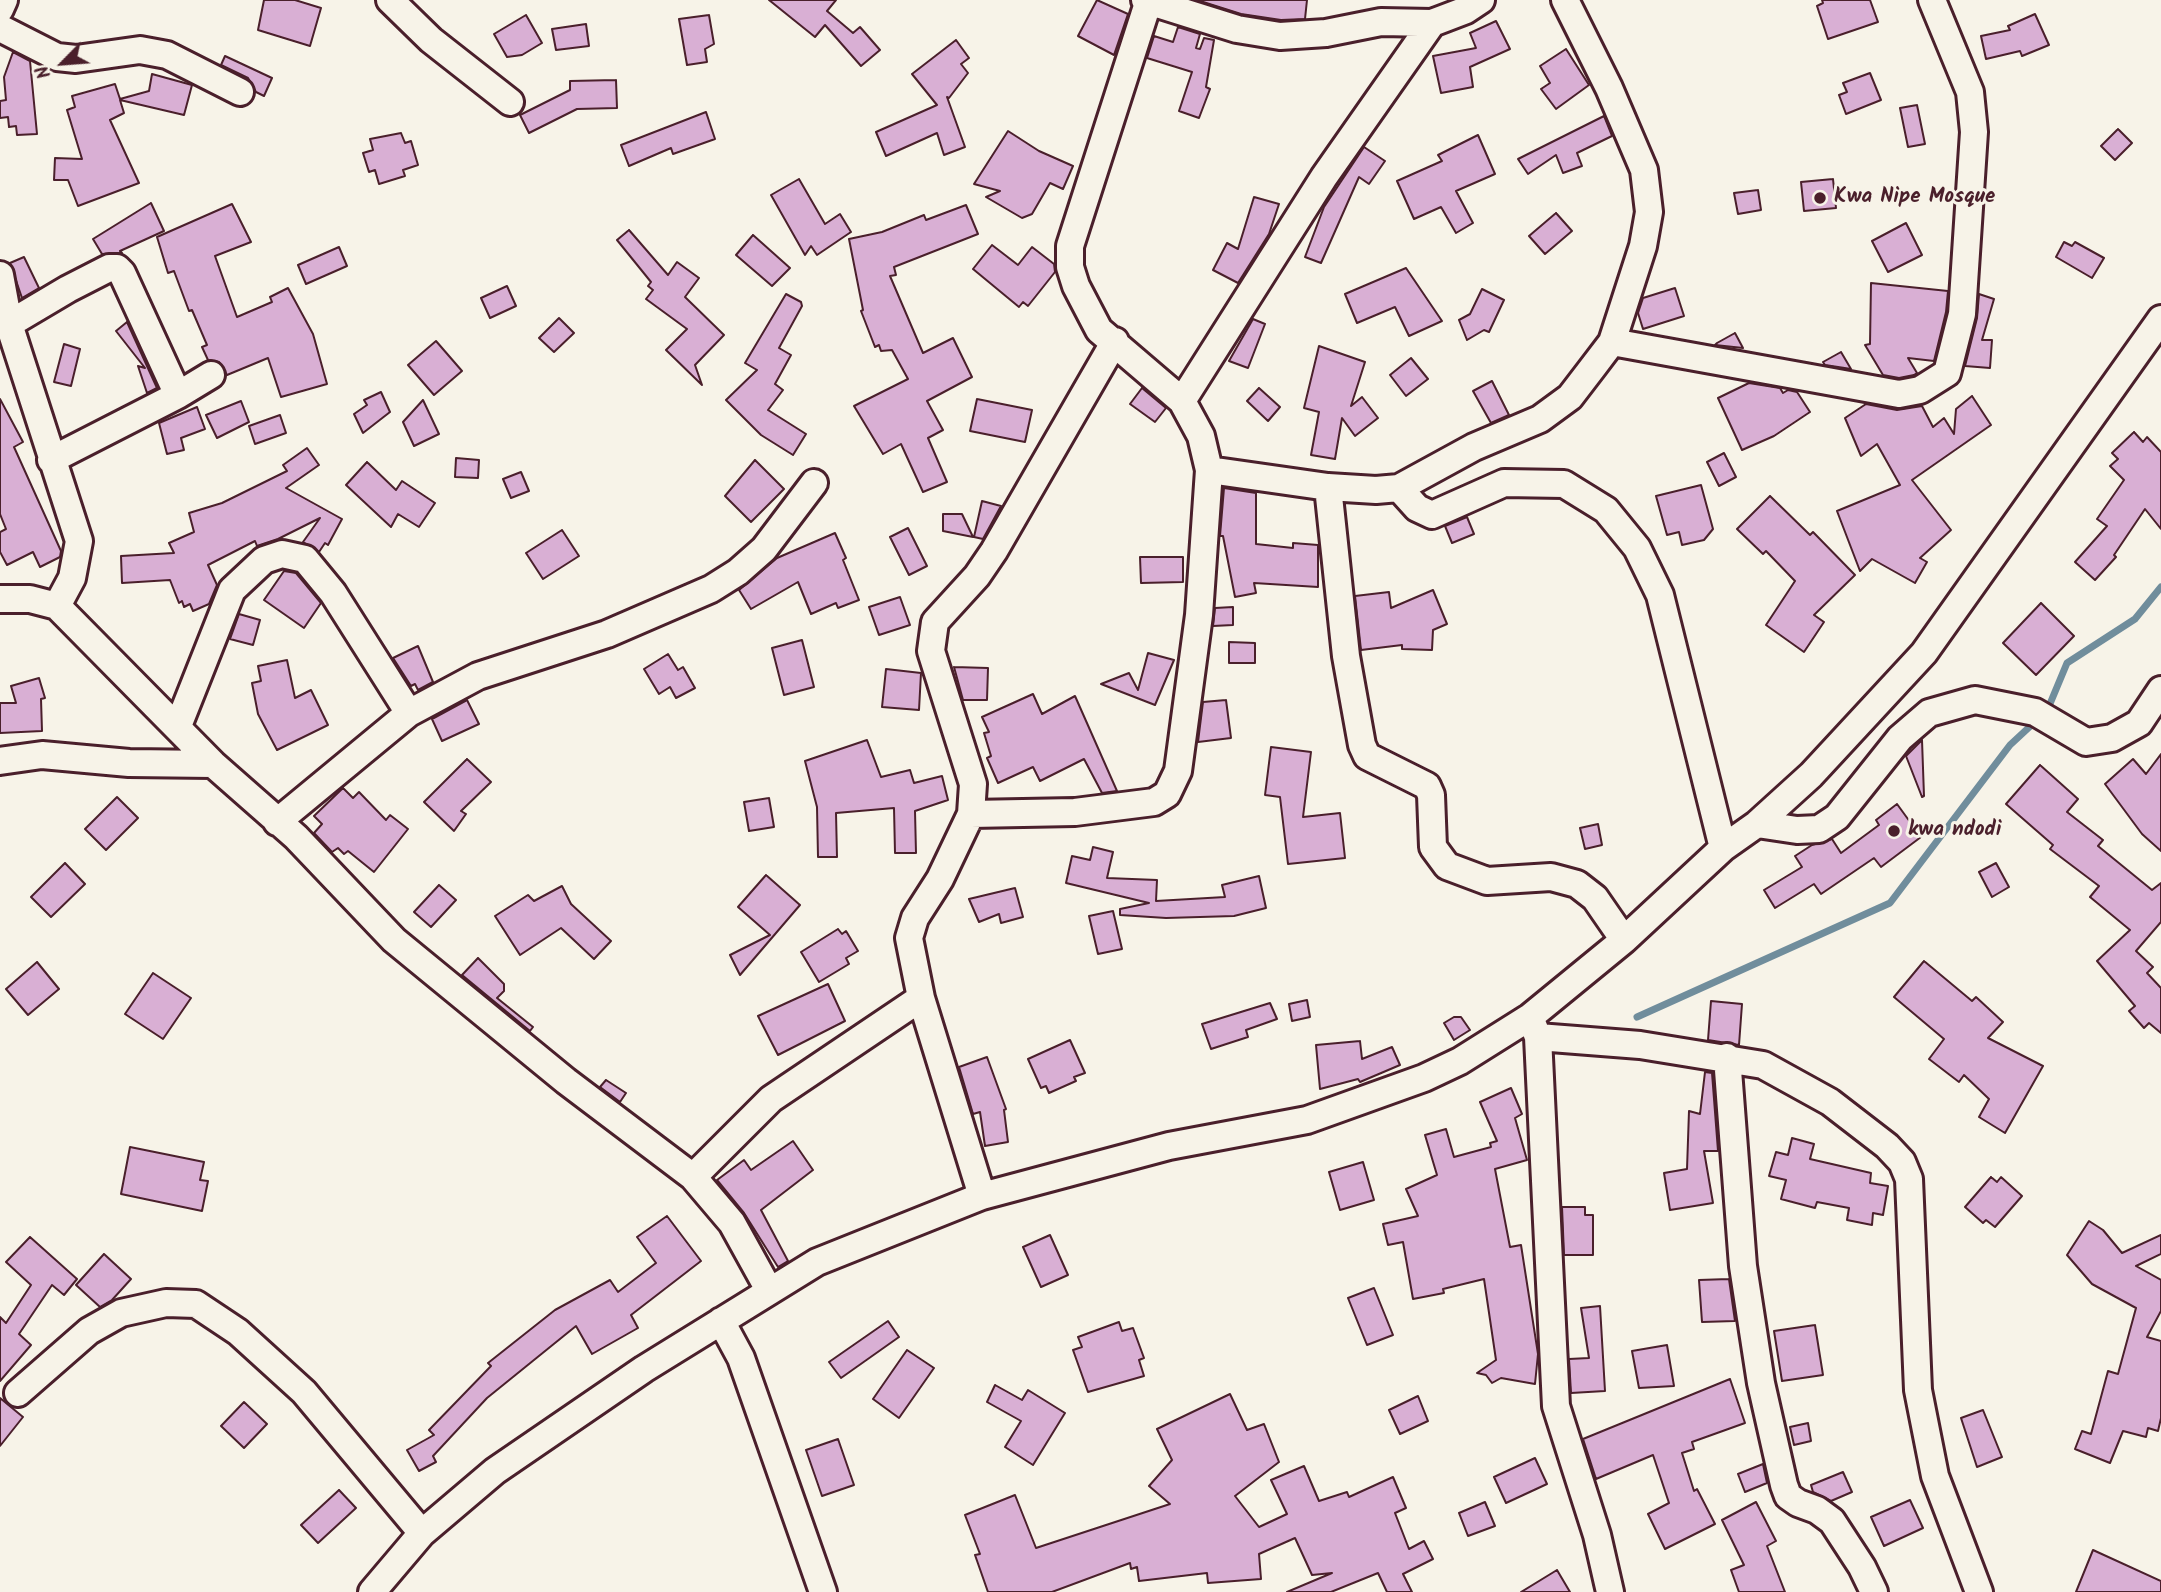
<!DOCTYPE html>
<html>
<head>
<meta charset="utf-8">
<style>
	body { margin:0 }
	#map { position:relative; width:2161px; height:1592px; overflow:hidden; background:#f7f3e8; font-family:Kalam,sans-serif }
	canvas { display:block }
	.north { position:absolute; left:28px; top:28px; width:70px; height:70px; -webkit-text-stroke:5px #f7f3e8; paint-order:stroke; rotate:245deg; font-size:19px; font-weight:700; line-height:28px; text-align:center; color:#4a1f2b }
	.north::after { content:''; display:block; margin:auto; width:24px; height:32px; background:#4a1f2b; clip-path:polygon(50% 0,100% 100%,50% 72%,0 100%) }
</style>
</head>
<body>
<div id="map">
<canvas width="2161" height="1592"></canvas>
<div class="north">N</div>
</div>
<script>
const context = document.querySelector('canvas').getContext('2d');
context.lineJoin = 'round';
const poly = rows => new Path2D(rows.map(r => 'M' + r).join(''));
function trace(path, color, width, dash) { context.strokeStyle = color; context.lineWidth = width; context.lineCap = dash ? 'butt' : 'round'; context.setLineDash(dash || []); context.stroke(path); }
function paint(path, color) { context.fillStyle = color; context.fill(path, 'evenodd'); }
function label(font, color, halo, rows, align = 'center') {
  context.font = font + ' Kalam,sans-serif'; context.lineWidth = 6; context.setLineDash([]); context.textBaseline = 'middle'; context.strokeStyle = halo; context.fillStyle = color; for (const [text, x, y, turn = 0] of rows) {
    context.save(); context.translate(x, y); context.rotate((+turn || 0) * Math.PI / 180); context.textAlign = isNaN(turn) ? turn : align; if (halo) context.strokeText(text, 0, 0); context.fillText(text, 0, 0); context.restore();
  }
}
trace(poly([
	[2047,711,2067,663,2135,619,2161,587],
	[1637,1017,1890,903,2010,745,2038,719]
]), '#708d9c', 7);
const building = poly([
	[264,0,295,0,321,8,310,46,258,30,264,0],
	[769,0,836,0,827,11,853,33,860,27,880,50,861,66,825,25,815,37,769,0],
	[1097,0,1128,14,1114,55,1078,36,1097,0],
	[1197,0,1307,0,1305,19,1281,20,1241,14,1197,0],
	[1822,0,1870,0,1878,22,1828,39,1817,6,1823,3,1822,0],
	[2035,14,2049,45,2022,56,2020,51,1986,59,1981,36,2010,30,2008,26,2035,14],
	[526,15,542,43,522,55,507,57,494,34,526,15],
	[709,15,714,44,705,49,707,62,687,65,679,19,709,15],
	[1496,21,1510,49,1470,67,1473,87,1441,93,1433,56,1476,48,1470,33,1496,21],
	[586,24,589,46,556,50,552,29,586,24],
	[1178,27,1200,34,1196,48,1200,49,1204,38,1214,40,1206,87,1210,89,1199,118,1179,111,1192,72,1147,58,1154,36,1173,42,1178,27],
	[956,40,969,58,961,64,968,73,949,98,947,97,965,147,944,155,937,133,886,156,876,132,937,105,912,74,956,40],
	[1566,49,1589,85,1556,109,1541,89,1550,83,1540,66,1566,49],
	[13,52,30,61,37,134,17,135,16,126,9,127,8,117,0,118,0,101,6,100,4,77,13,52],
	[225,56,272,78,264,96,256,92,248,78,221,65,225,56],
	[1870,73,1881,100,1846,114,1839,95,1847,92,1843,83,1870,73],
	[152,74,192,85,184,115,120,100,124,113,110,120,139,183,78,206,68,180,54,180,55,158,82,159,67,110,75,107,72,96,115,84,120,99,149,91,152,74],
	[616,80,617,108,577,109,529,133,520,115,570,90,570,81,616,80],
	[1917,105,1925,144,1908,147,1900,108,1917,105],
	[706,112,715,139,673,154,671,148,629,166,621,145,706,112],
	[1604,116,1612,136,1577,153,1582,166,1563,173,1556,155,1528,174,1518,159,1604,116],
	[2118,129,2132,143,2115,160,2101,146,2118,129],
	[1008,131,1039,151,1073,166,1063,189,1050,183,1032,214,1022,218,986,197,1000,191,974,184,1008,131],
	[401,133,405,143,411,141,418,165,403,170,405,176,379,184,375,170,369,172,363,153,373,150,370,139,401,133],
	[1478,135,1495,174,1456,191,1473,223,1456,233,1441,207,1414,219,1397,181,1442,161,1438,155,1478,135],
	[1364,147,1385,161,1369,184,1359,177,1321,263,1305,257,1324,207,1364,147],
	[799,179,825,224,840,214,851,232,817,255,811,246,805,255,771,195,799,179],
	[1833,179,1836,208,1804,211,1801,182,1833,179],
	[1758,190,1761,210,1738,214,1734,193,1758,190],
	[1254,197,1279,204,1269,234,1238,283,1213,270,1227,243,1238,249,1254,197],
	[151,203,164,231,120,251,122,253,102,254,93,239,151,203],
	[232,204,251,242,215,256,237,317,272,302,270,297,288,288,313,334,327,384,281,397,268,358,227,375,219,362,208,360,202,347,207,345,192,310,189,311,174,271,168,273,157,237,232,204],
	[966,205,978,234,894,267,896,275,890,276,923,353,953,338,972,377,927,401,943,430,928,438,947,482,923,492,901,444,883,454,854,406,908,379,892,350,881,351,879,345,875,347,861,311,863,310,849,239,882,232,924,215,926,220,966,205],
	[1556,213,1572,231,1545,254,1529,236,1556,213],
	[1906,223,1922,255,1888,272,1872,241,1906,223],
	[629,230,668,275,677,262,699,278,685,297,724,335,695,365,702,385,666,350,687,329,646,299,653,290,648,286,651,282,617,240,629,230],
	[753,235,790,268,772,286,736,255,753,235],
	[2064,242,2072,246,2075,242,2104,258,2092,278,2056,257,2064,242],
	[992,245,1018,265,1032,247,1054,264,1055,272,1028,306,1023,302,1019,307,973,269,992,245],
	[339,247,347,266,306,284,298,265,339,247],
	[24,257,39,288,22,298,10,263,24,257],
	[1406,268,1442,321,1409,336,1395,307,1357,323,1345,294,1406,268],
	[1871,283,1948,291,1946,312,1934,361,1908,358,1917,373,1914,375,1899,378,1883,375,1865,345,1870,344,1871,283],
	[507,286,516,306,490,318,481,298,507,286],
	[1675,288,1684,316,1643,329,1638,313,1643,298,1675,288],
	[1482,289,1504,300,1489,332,1484,330,1467,340,1459,320,1470,314,1482,289],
	[786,294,801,302,802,306,779,348,791,355,775,384,783,390,768,410,806,434,793,455,761,435,726,400,757,370,745,363,786,294],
	[1979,294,1994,299,1982,340,1992,340,1990,368,1965,366,1977,318,1979,294],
	[559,318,574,333,554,352,539,338,559,318],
	[1253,319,1265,324,1248,368,1229,361,1253,319],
	[127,322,157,388,147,393,138,366,145,368,116,331,127,322],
	[1735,333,1743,348,1715,345,1717,343,1735,333],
	[436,341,462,371,434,395,408,365,436,341],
	[64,344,80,349,71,386,54,382,64,344],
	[1319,346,1365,362,1351,406,1362,397,1378,418,1355,436,1342,418,1335,459,1311,455,1319,412,1304,408,1319,346],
	[1841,352,1851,369,1825,365,1823,362,1841,352],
	[1411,358,1428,379,1406,396,1390,375,1411,358],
	[1492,381,1509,415,1491,423,1473,391,1492,381],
	[1749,383,1780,388,1783,393,1788,390,1797,392,1810,412,1774,436,1742,450,1718,398,1749,383],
	[1142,388,1166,408,1155,422,1130,404,1142,388],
	[1259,388,1280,407,1268,421,1247,401,1259,388],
	[381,392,390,412,363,433,354,414,367,405,364,400,381,392],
	[1972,396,1991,425,1912,480,1951,530,1920,558,1927,562,1915,583,1872,559,1860,571,1837,511,1900,485,1877,444,1861,456,1845,418,1866,404,1897,410,1922,406,1933,427,1944,418,1954,434,1956,409,1972,396],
	[0,399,23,442,14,447,61,551,60,557,40,567,33,552,7,565,0,552,0,532,6,529,0,514,0,399],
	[977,399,1032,410,1025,442,970,431,977,399],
	[423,400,439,434,414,446,403,422,423,400],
	[241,401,249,422,217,438,206,415,241,401],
	[197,407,205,429,181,438,184,450,167,454,159,423,197,407],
	[280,415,286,433,255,444,249,426,280,415],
	[2134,432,2143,442,2147,437,2161,452,2161,529,2145,509,2114,555,2116,557,2095,580,2075,562,2107,526,2097,519,2124,480,2110,466,2118,459,2112,453,2134,432],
	[307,448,319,465,286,488,342,519,328,545,325,543,319,552,303,542,320,518,278,539,257,546,255,541,208,565,217,585,209,604,193,611,190,604,184,607,182,601,179,603,170,580,122,583,121,556,174,553,169,543,194,532,189,513,222,503,287,471,283,465,307,448],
	[1724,453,1736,477,1719,486,1707,462,1724,453],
	[456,458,479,460,478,478,455,477,456,458],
	[755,460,784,489,751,522,725,496,755,460],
	[367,462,396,490,402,481,435,503,419,527,398,514,391,527,346,485,367,462],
	[521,472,529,491,511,498,503,479,521,472],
	[1701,485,1713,529,1704,540,1682,545,1679,532,1667,535,1656,496,1701,485],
	[1224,488,1256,493,1256,544,1293,548,1293,543,1318,545,1318,587,1254,583,1256,593,1235,597,1223,536,1220,536,1224,488],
	[1770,496,1810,535,1813,532,1855,575,1814,615,1824,622,1804,652,1766,625,1795,581,1766,551,1763,554,1737,529,1770,496],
	[982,501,1001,506,983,539,974,537,982,501],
	[943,514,962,514,973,537,943,531,943,514],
	[1467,517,1474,534,1452,543,1445,526,1467,517],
	[908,528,927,566,909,575,890,537,908,528],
	[562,530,579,556,543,579,526,553,562,530],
	[835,533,846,558,843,560,859,600,838,608,836,603,811,614,798,582,751,609,739,590,777,558,835,533],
	[1140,557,1183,557,1183,582,1141,583,1140,557],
	[284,571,296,573,321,603,304,628,264,600,284,571],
	[1433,590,1447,624,1433,630,1432,650,1402,649,1402,645,1361,650,1355,596,1389,592,1391,608,1433,590],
	[900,597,910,625,879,635,869,607,900,597],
	[2041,603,2074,636,2036,675,2003,643,2041,603],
	[1233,607,1233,625,1213,626,1215,608,1233,607],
	[239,614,260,620,253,645,230,639,239,614],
	[802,640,814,687,784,695,772,648,802,640],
	[1229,642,1255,643,1255,663,1229,663,1229,642],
	[418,646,433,682,418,690,415,684,411,686,393,658,418,646],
	[1148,653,1174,660,1155,705,1101,684,1129,673,1138,690,1148,653],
	[668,654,678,670,683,667,695,688,676,698,670,687,659,694,644,669,668,654],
	[287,660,295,698,311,690,328,725,277,750,258,714,252,683,261,681,258,666,287,660],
	[954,667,988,668,987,700,963,700,954,667],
	[886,669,921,673,919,710,882,707,886,669],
	[39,678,45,698,41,699,42,731,0,733,0,703,16,703,11,686,39,678],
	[1033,694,1042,714,1075,696,1117,791,1102,793,1084,759,1040,781,1033,767,998,783,987,758,991,756,984,733,989,732,982,717,1033,694],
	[467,700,479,724,442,741,432,719,467,700],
	[1226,700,1231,738,1198,742,1203,702,1226,700],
	[867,740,881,777,910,770,914,783,942,776,948,800,915,811,916,853,895,853,894,808,836,813,837,857,818,857,817,807,805,761,867,740],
	[1922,740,1924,796,1922,797,1906,756,1922,740],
	[1271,747,1311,752,1303,817,1340,813,1345,858,1288,864,1280,797,1265,795,1271,747],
	[2161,754,2161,851,2142,834,2105,784,2133,759,2146,774,2161,754],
	[467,759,491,782,461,811,466,814,454,831,424,802,467,759],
	[2040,765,2078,799,2067,812,2103,840,2098,846,2152,890,2161,883,2161,922,2136,951,2153,967,2147,973,2161,988,2161,1033,2149,1023,2144,1028,2129,1011,2135,1006,2097,961,2130,930,2090,897,2099,886,2050,849,2053,845,2006,804,2040,765],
	[343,788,353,798,359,792,386,820,390,815,408,829,374,872,348,851,344,854,338,848,332,852,314,833,322,824,314,816,343,788],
	[117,797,138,818,106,850,85,829,117,797],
	[769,798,774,827,749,831,744,802,769,798],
	[1897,804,1921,837,1881,867,1874,858,1821,894,1814,884,1775,908,1764,890,1802,867,1795,856,1812,845,1832,839,1841,853,1879,825,1876,820,1897,804],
	[1598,824,1602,845,1585,849,1580,828,1598,824],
	[1093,847,1113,852,1107,878,1157,880,1156,901,1225,897,1222,885,1259,876,1266,908,1234,916,1166,918,1120,915,1120,909,1149,903,1066,883,1072,856,1090,860,1093,847],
	[65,863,85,884,51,917,31,897,65,863],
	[1996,863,2009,887,1992,897,1979,872,1996,863],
	[766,875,800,905,740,975,730,955,770,935,738,907,766,875],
	[439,885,456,900,431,927,414,912,439,885],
	[562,886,571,904,611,941,594,959,561,928,520,955,495,916,528,895,534,901,562,886],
	[1015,888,1023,917,1001,923,999,914,979,922,969,899,1015,888],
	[1113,911,1122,949,1098,954,1089,916,1113,911],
	[838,929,842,934,846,931,858,951,846,958,849,964,819,982,801,952,838,929],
	[478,958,504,984,504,991,497,998,533,1027,530,1031,462,975,478,958],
	[1924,961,1972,1001,1976,997,2003,1022,1988,1038,2043,1066,2005,1133,1979,1117,1989,1099,1964,1075,1959,1082,1929,1059,1944,1039,1894,997,1924,961],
	[37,962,59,989,28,1015,6,989,37,962],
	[153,973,191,998,163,1039,125,1014,153,973],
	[828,984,845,1021,778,1055,758,1016,828,984],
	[1307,1000,1310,1017,1292,1021,1289,1004,1307,1000],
	[1711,1001,1742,1004,1739,1045,1708,1040,1711,1001],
	[1270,1003,1277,1019,1246,1030,1248,1037,1211,1049,1202,1024,1270,1003],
	[1454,1017,1461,1017,1470,1030,1454,1040,1444,1023,1454,1017],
	[1070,1040,1085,1073,1074,1077,1076,1081,1049,1093,1046,1086,1041,1088,1028,1059,1070,1040],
	[1360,1041,1362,1059,1392,1047,1400,1065,1360,1082,1358,1079,1320,1089,1316,1045,1360,1041],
	[987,1057,1006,1109,1004,1110,1008,1142,985,1146,980,1112,973,1114,959,1067,987,1057],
	[1705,1072,1712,1073,1718,1151,1704,1151,1713,1203,1670,1210,1664,1173,1687,1169,1689,1111,1700,1114,1705,1072],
	[606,1080,626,1093,620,1102,600,1087,606,1080],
	[1511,1088,1522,1114,1515,1118,1527,1160,1495,1169,1510,1247,1521,1245,1538,1354,1535,1384,1501,1378,1492,1383,1486,1375,1477,1373,1496,1360,1484,1279,1443,1289,1444,1293,1413,1299,1403,1242,1388,1245,1383,1224,1418,1216,1406,1189,1437,1175,1425,1135,1446,1129,1454,1157,1491,1147,1490,1143,1497,1141,1480,1102,1511,1088],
	[1792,1138,1814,1144,1810,1159,1871,1173,1870,1183,1888,1186,1883,1215,1873,1213,1872,1225,1847,1220,1849,1208,1817,1202,1815,1208,1781,1199,1786,1180,1769,1176,1776,1152,1788,1155,1792,1138],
	[793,1141,813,1170,761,1210,788,1261,778,1267,744,1213,717,1180,744,1160,751,1170,793,1141],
	[130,1147,204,1162,200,1180,208,1181,202,1211,121,1194,130,1147],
	[1363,1162,1374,1200,1340,1210,1329,1172,1363,1162],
	[1991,1177,1997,1182,2001,1177,2022,1196,1995,1227,1986,1220,1983,1223,1965,1207,1991,1177],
	[1562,1207,1585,1207,1585,1215,1593,1215,1593,1255,1564,1255,1562,1207],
	[667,1216,701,1261,631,1315,638,1328,592,1354,576,1326,487,1398,433,1456,436,1462,419,1471,407,1450,434,1435,429,1430,491,1366,488,1363,555,1310,610,1280,618,1292,656,1263,637,1237,667,1216],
	[2089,1221,2103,1230,2122,1253,2161,1235,2161,1254,2136,1266,2161,1280,2161,1311,2147,1337,2161,1341,2161,1418,2158,1431,2148,1428,2146,1437,2123,1431,2110,1463,2075,1449,2082,1431,2091,1434,2108,1371,2118,1374,2136,1308,2092,1284,2067,1255,2089,1221],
	[1050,1235,1068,1275,1041,1287,1023,1247,1050,1235],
	[30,1237,77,1279,64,1295,52,1285,19,1334,31,1345,0,1381,0,1317,6,1323,31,1285,6,1262,30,1237],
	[104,1254,131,1279,112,1300,100,1307,76,1285,104,1254],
	[1729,1279,1735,1321,1702,1322,1699,1280,1729,1279],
	[1374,1288,1393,1335,1367,1345,1348,1298,1374,1288],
	[1600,1306,1605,1391,1571,1393,1569,1359,1589,1358,1581,1308,1600,1306],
	[888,1321,899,1337,841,1378,829,1362,888,1321],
	[1119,1322,1122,1331,1133,1328,1144,1358,1139,1360,1144,1376,1088,1392,1073,1350,1082,1347,1078,1337,1119,1322],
	[1815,1325,1823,1375,1782,1381,1774,1331,1815,1325],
	[1667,1345,1674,1386,1639,1388,1632,1351,1667,1345],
	[907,1350,934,1368,899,1418,873,1399,907,1350],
	[1730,1379,1745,1423,1692,1442,1694,1449,1682,1453,1694,1491,1697,1489,1715,1524,1665,1549,1648,1514,1669,1503,1653,1455,1596,1479,1583,1439,1730,1379],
	[995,1385,1022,1400,1028,1390,1065,1413,1033,1465,1005,1447,1021,1421,987,1402,995,1385],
	[1230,1394,1247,1430,1264,1424,1279,1462,1235,1496,1259,1527,1287,1514,1271,1480,1304,1466,1319,1501,1347,1492,1349,1497,1393,1477,1406,1508,1395,1513,1409,1549,1424,1541,1433,1559,1403,1574,1412,1592,1387,1592,1378,1573,1331,1592,1287,1592,1332,1573,1312,1575,1295,1538,1259,1554,1261,1579,1208,1583,1207,1573,1139,1581,1137,1567,1131,1569,1130,1563,1052,1592,988,1592,975,1555,980,1554,965,1515,1015,1495,1036,1548,1170,1504,1149,1486,1172,1460,1157,1429,1230,1394],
	[1418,1396,1428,1421,1400,1434,1389,1410,1418,1396],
	[0,1398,23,1417,0,1446,0,1398],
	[244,1402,267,1424,244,1448,221,1426,244,1402],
	[1983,1410,2002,1457,1977,1467,1961,1418,1983,1410],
	[1808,1423,1811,1441,1794,1445,1790,1427,1808,1423],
	[838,1439,854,1485,822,1496,806,1450,838,1439],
	[1535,1458,1547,1484,1506,1503,1494,1477,1535,1458],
	[1763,1464,1767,1483,1745,1492,1738,1474,1763,1464],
	[1843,1472,1852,1492,1831,1501,1813,1492,1811,1485,1843,1472],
	[339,1490,356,1508,318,1543,301,1525,339,1490],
	[1910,1500,1923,1528,1884,1546,1871,1517,1910,1500],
	[1485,1502,1495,1526,1468,1536,1459,1513,1485,1502],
	[1756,1502,1776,1541,1767,1546,1785,1592,1739,1592,1731,1570,1744,1565,1722,1520,1756,1502],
	[2093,1550,2161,1581,2161,1592,2076,1592,2093,1550],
	[1557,1570,1570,1592,1521,1592,1557,1570]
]);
paint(building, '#d9afd4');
trace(building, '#4a1f2b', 2);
const minor = poly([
	[390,0,431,40,510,102],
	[1145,0,1237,29,1280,36,1326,33,1381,22,1432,23,1466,10,1481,0],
	[0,9,4,0],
	[0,28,57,57,76,59,140,50,167,55,240,92],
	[0,275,9,324,79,541,72,578,57,606],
	[9,324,68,289,109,268,117,268,122,273,178,395],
	[1612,342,1899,394,1920,390,1947,373,1962,314,1974,132,1970,92,1932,0],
	[1182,401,1324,177,1432,23],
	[51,460,178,395,211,375],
	[1209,470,1328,487,1376,490,1399,488,1474,447,1540,419,1570,397,1593,367,1612,342,1643,246,1649,212,1644,170,1609,88,1565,0],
	[1328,487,1346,656,1362,745,1367,756,1427,786,1431,795,1433,847,1447,866,1487,881,1551,877,1577,884,1595,898,1624,940],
	[1399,488,1417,508,1432,515,1504,483,1564,484,1606,510,1637,548,1660,595,1723,848],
	[0,599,30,599,57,606,213,764,296,837,394,940,566,1081,693,1177,732,1223,769,1290],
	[178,726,232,590,264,560,282,554,305,559,333,593,409,713],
	[0,761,42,755,129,763,213,764],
	[971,814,1075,812,1154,802,1167,794,1178,771,1199,615,1209,470,1201,436,1182,401,1099,330,1076,286,1070,267,1070,246,1149,0],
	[277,822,409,713,478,676,607,634,711,589,738,572,764,549,814,483],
	[1757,824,1797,830,1819,829,1837,817,1900,738,1929,713,1975,700,2035,712,2086,742,2112,738,2139,723,2161,690],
	[1532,1022,1538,1037,1556,1406,1597,1535,1610,1592],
	[1538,1037,1640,1045,1763,1065,1830,1102,1887,1146,1902,1162,1909,1179,1918,1390,1935,1476,1979,1592],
	[1727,1057,1743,1266,1761,1383,1784,1485,1788,1496,1798,1503,1817,1510,1832,1521,1862,1567,1874,1592],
	[693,1177,771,1099,921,998],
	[982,1196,921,998,909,938,915,918,940,879,971,814,973,784,931,651,935,622,977,576,994,551,1115,341],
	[721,1321,741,1358,823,1592],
	[18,1393,89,1331,121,1313,166,1303,196,1304,238,1332,304,1392,422,1533],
	[372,1592,422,1533,495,1471,644,1369,817,1262,982,1196,1169,1146,1307,1120,1424,1078,1460,1061,1530,1017,1624,940,1723,848,1757,824,1811,775,1924,653,2161,319]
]);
trace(minor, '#4a1f2b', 32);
trace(minor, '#f7f3e8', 26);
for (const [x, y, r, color] of [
	[1820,198,7,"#4a1f2b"],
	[1894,831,7,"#4a1f2b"]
]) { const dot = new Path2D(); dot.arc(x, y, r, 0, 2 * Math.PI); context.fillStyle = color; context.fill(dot); trace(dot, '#f7f3e8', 2.5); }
label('bold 21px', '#4a1f2b', '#f7f3e8', [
	["Kwa Nipe Mosque",1834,198],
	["kwa ndodi",1908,831]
], 'left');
</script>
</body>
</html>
